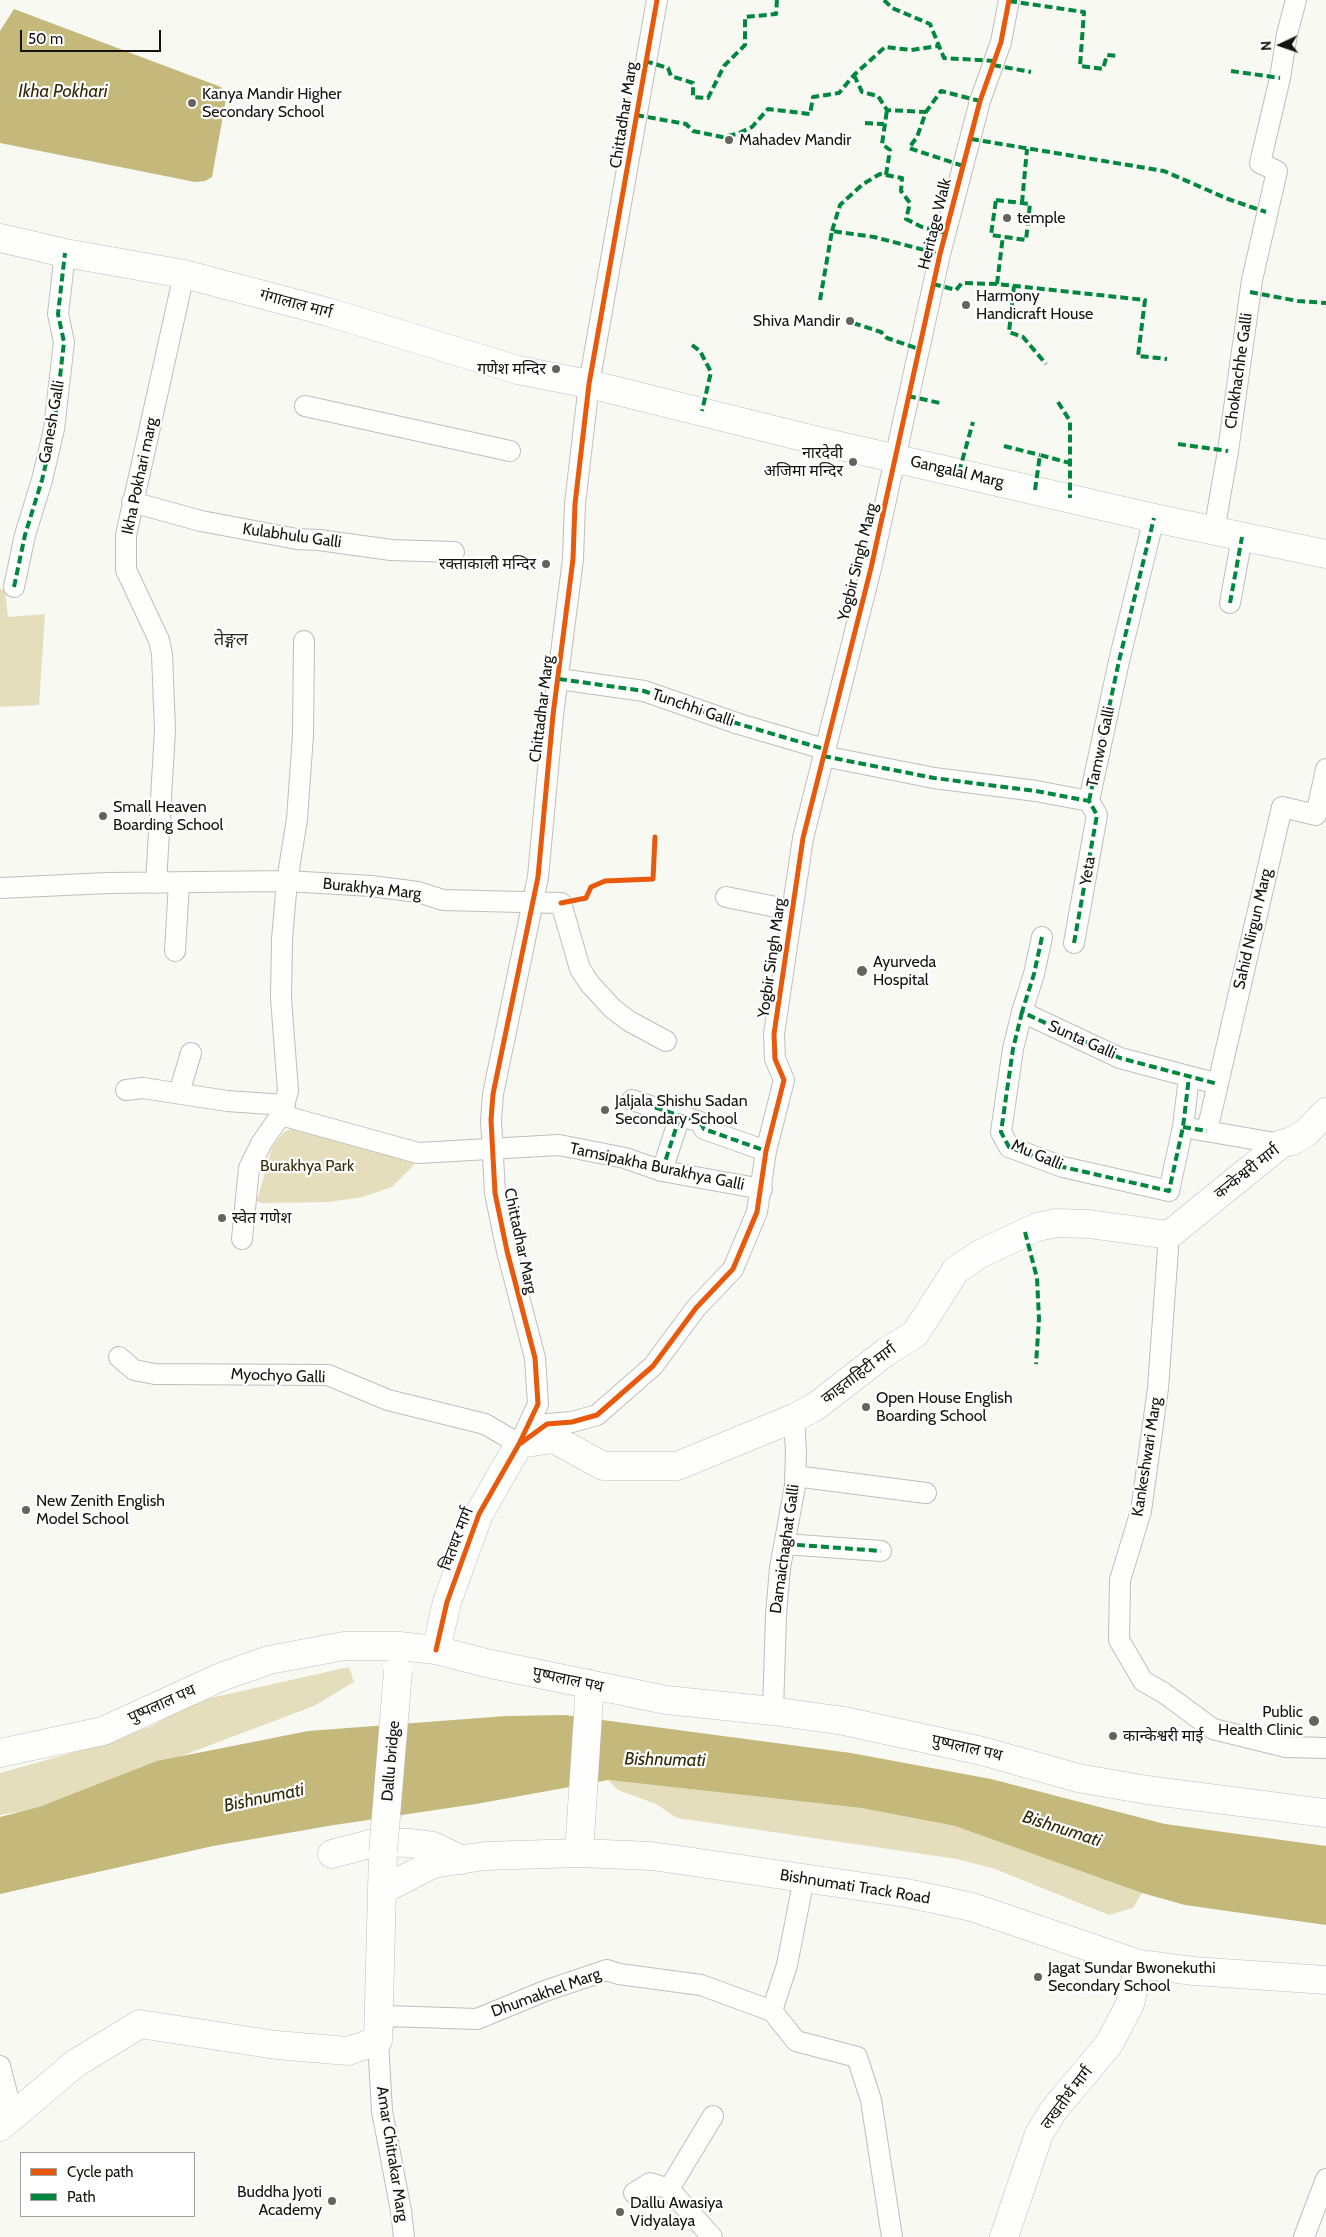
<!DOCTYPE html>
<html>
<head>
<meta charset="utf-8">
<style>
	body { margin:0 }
	#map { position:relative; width:1326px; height:2237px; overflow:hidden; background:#f9f9f4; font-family:Cabin,sans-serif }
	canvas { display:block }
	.legend { position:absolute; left:20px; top:2152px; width:175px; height:65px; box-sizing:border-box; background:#fff; border:1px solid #a1a19f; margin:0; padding:6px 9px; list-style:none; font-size:15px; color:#13130f }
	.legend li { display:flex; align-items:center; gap:10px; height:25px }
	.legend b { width:25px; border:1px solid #a1a19f }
	.north { position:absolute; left:1256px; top:20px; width:50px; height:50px; -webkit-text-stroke:4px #fff; paint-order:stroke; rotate:267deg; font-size:14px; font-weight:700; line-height:20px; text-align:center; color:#13130f }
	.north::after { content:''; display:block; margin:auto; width:18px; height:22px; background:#13130f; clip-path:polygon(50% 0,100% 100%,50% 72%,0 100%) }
	.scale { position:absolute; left:20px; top:30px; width:141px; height:22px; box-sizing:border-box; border:2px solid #13130f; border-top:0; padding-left:6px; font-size:15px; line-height:18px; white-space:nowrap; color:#13130f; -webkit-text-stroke:4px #fff; paint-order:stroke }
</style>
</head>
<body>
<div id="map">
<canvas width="1326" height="2237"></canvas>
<ul class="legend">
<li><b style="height:6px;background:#e8590c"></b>Cycle path</li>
<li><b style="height:6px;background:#00873e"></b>Path</li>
</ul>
<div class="north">N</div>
<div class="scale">50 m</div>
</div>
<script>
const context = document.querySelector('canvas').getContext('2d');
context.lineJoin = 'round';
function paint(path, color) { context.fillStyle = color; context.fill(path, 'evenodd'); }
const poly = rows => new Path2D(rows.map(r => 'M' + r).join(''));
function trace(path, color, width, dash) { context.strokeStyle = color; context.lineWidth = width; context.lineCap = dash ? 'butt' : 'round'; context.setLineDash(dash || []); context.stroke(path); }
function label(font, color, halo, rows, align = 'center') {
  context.font = font + ' Cabin,"Noto Sans Devanagari",sans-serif'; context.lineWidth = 4.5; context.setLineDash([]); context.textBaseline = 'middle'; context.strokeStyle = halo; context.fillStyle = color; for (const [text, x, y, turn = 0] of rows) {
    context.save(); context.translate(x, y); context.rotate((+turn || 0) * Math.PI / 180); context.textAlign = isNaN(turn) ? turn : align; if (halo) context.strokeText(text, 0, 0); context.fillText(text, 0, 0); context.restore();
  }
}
paint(poly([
	[0,589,5,590,8,617,45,614,39,705,0,707],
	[300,1125,421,1158,392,1187,363,1197,329,1202,262,1203,257,1201,272,1147,284,1132],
	[349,1667,354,1682,314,1706,46,1807,0,1815,0,1773,111,1742,154,1725,188,1703],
	[608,1780,861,1808,955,1826,1142,1893,1133,1908,1109,1915,995,1869,957,1859,677,1818,656,1804,618,1790]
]), '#e4debc');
paint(poly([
	[14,9,221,87,226,99,212,177,205,181,195,182,0,143,0,31],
	[565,1715,851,1753,991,1779,1165,1824,1326,1846,1326,1925,1185,1905,1142,1893,955,1826,861,1808,608,1780,476,1804,334,1825,213,1846,0,1894,0,1817,39,1807,157,1761,308,1731,506,1716]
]), '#c4b97b');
const street = poly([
	[305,406,510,451],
	[132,502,201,521,297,539,319,540,391,550,454,552],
	[1214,531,1228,451,1252,280,1277,171,1260,163,1280,78,1287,34,1296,0],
	[14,587,25,535,42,480,54,429,64,342,58,314,65,253],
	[1230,603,1242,537],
	[559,679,644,691,739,724,824,749],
	[823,756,934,778,1036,791,1089,801],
	[1089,801,1119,661,1154,518],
	[156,883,165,730,162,654,159,640,126,570,126,535,184,274],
	[0,888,108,883,287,881,371,886,418,892,443,900,561,903,580,969,590,984,613,1009,629,1021,666,1041],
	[726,897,791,910],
	[1042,937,1034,974,1022,1012,1120,1058,1218,1084],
	[1074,943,1097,815,1089,801],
	[175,951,179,883],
	[1022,1012,1013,1049,1001,1132,1009,1147,1063,1167,1169,1191,1183,1127,1189,1077],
	[126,1090,143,1088,227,1101,285,1105],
	[179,1093,191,1053],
	[632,1100,700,1122,704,1129,766,1151],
	[281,1115,418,1153,559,1145,625,1158,662,1171,762,1189],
	[1194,1129,1281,1144],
	[1207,1131,1282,807,1316,815,1326,769],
	[662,1171,680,1116],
	[1169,1235,1158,1388,1141,1511,1120,1580,1119,1640,1143,1681,1164,1693,1213,1729,1286,1747,1326,1748],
	[242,1239,249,1168,262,1142,281,1115,288,1091,281,998,282,939,287,881,297,819,303,735,304,641],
	[119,1357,134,1370,155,1374,328,1375,388,1400,485,1424,519,1444],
	[523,1441,547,1424,572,1422,597,1415,653,1366,696,1308,733,1269,757,1212,766,1151,784,1080,775,1059,774,1034,803,838,871,568,940,254,980,101,1001,42,1009,0],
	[520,1443,538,1404,535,1358,507,1251,495,1193,491,1120,493,1094,538,877,553,715,573,559,575,504,589,384,657,0],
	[795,1476,926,1493],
	[785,1544,881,1551],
	[773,1711,776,1615,780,1568,795,1486,796,1452,794,1418],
	[772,2011,787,1965,804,1878],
	[0,2066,13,2117],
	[669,2189,713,2116],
	[634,2193,650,2183,669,2189,712,2237],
	[404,2237,401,2211,382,2111,378,2041,386,2016,477,2019,545,1991,607,1970,619,1974,701,1985,772,2011,796,2041,857,2057,871,2100,892,2237],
	[1304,2237,1326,2179]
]);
const secondary = poly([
	[0,238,65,253,184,274,328,312,518,370,589,384,819,441,1154,518,1326,554],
	[436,1650,447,1602,479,1514,519,1444,554,1439,603,1466,677,1466,794,1418,815,1407,886,1352,915,1334,956,1270,980,1254,1037,1227,1056,1223,1089,1224,1169,1235,1281,1144,1292,1141,1306,1133,1326,1112],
	[0,1753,103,1731,221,1677,269,1660,344,1646,399,1646,436,1650,486,1663,666,1700,773,1711,844,1721,982,1751,1078,1778,1147,1790,1326,1813],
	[579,1853,590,1684],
	[332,1854,377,1842,410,1843,433,1846,462,1860],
	[382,1890,433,1864,484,1856,579,1853,652,1856,906,1893,972,1907,1139,1964,1194,1971,1326,1980],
	[0,2127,76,2063,140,2024,276,2045,348,2051,378,2041,383,1852],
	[1004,2237,1039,2134,1053,2111,1109,2044,1130,2004,1139,1964]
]);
trace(street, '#bfbeba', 22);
trace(secondary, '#bfbeba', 29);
trace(street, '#fefefd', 20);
trace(secondary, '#fefefd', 28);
const secondaryBridge = poly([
	[383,1852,398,1671]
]);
trace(secondaryBridge, '#bfbeba', 29, []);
trace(secondaryBridge, '#fefefd', 28);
trace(poly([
	[884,0,892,8,930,24,944,58,994,61],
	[1009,1,1084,12,1080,66,1103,69,1107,55,1117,56],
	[645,61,668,68,671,76,693,83,693,97,708,98,724,66,745,45,745,17,776,14,777,0],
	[993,65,1031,72],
	[1231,71,1280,78],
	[854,75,862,92,878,96,887,110,926,112],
	[636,115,686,124,693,131,722,137,737,134,752,127,768,109,810,114,813,97,839,93,854,75,885,47,911,50,938,46],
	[865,123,884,124],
	[971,139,1164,171,1228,199,1266,212],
	[963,166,909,148,917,137,926,112,941,91,980,101],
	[886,175,890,150,882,144,887,110],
	[996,200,1030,204,1026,240,991,235,996,200],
	[1022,203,1027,149],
	[832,231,840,205,863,184,880,174,902,178,901,191,910,203,906,219,922,227,946,233],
	[933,284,956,290,962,283,997,284,1145,300,1138,356,1167,359],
	[997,284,1003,236],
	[1014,286,1009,332,1023,337,1046,364],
	[1250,292,1298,301,1326,303],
	[820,300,832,231,874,237,940,254],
	[853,323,881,332,887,338,919,349],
	[692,345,700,351,711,372,702,411],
	[908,396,940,403],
	[1058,402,1070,421,1070,498],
	[1178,444,1228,451],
	[1004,446,1040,455],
	[959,472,973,422],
	[1035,490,1040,455,1070,463],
	[14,587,25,535,42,480,54,429,64,342,58,314,65,253],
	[1230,603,1242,537],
	[559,679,644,691,739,724,824,749],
	[823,756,934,778,1036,791,1089,801],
	[1089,801,1119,661,1154,518],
	[1042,937,1034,974,1022,1012,1120,1058,1218,1084],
	[1074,943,1097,815,1089,801],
	[1022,1012,1013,1049,1001,1132,1009,1147,1063,1167,1169,1191,1183,1127,1189,1077],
	[632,1100,700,1122,704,1129,766,1151],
	[1183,1127,1207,1131],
	[662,1171,680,1116],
	[1025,1232,1037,1278,1039,1319,1036,1364],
	[785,1544,881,1551]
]), '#00873e', 4, [8, 4]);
trace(poly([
	[561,903,586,898,591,887,605,881,653,879,655,837],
	[521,1443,547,1424,572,1422,597,1415,653,1366,696,1308,733,1269,757,1212,766,1151,784,1080,775,1059,774,1034,803,838,871,568,940,254,980,101,1001,42,1009,0],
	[436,1650,447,1602,479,1514,519,1444,538,1404,535,1358,507,1251,495,1193,491,1120,493,1094,538,877,553,715,573,559,575,504,589,384,657,0]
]), '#e8590c', 5);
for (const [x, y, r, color] of [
	[192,103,5,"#64645f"],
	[729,140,5,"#64645f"],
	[1007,218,5,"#64645f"],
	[966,305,5,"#64645f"],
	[850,321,5,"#64645f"],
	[556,369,5,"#64645f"],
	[853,462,5,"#64645f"],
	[546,564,5,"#64645f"],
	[103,816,5,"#64645f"],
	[862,971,6,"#64645f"],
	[605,1110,5,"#64645f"],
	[222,1218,5,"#64645f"],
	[866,1407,5,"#64645f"],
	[26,1510,5,"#64645f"],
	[1314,1721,6,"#64645f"],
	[1113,1736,5,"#64645f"],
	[1038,1977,5,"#64645f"],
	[332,2201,5,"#64645f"],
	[620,2212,5,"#64645f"]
]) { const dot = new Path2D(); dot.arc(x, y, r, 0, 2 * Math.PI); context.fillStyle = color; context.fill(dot); trace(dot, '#fff', 2); }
label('16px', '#13130f', '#fff', [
	["Kanya Mandir Higher",202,94],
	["Secondary School",202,112],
	["Mahadev Mandir",739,140],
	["temple",1017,218],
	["Harmony",976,296],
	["Handicraft House",976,314],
	["Shiva Mandir",840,321,"right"],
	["गणेश मन्दिर",546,369,"right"],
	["नारदेवी",843,453,"right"],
	["अजिमा मन्दिर",843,471,"right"],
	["रक्ताकाली मन्दिर",536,564,"right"],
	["Small Heaven",113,807],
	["Boarding School",113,825],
	["Ayurveda",873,962],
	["Hospital",873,980],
	["Jaljala Shishu Sadan",615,1101],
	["Secondary School",615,1119],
	["स्वेत गणेश",232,1218],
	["Open House English",876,1398],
	["Boarding School",876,1416],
	["New Zenith English",36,1501],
	["Model School",36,1519],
	["Public",1303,1712,"right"],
	["Health Clinic",1303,1730,"right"],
	["कान्केश्वरी माई",1123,1736],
	["Jagat Sundar Bwonekuthi",1048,1968],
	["Secondary School",1048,1986],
	["Buddha Jyoti",322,2192,"right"],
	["Academy",322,2210,"right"],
	["Dallu Awasiya",630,2203],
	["Vidyalaya",630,2221]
], 'left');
label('16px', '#13130f', '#fff', [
	["Chittadhar Marg",624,115,-81],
	["Heritage Walk",935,224,-76],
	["गंगालाल मार्ग",296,304,15],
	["Chokhachhe Galli",1239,371,-82],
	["Ganesh Galli",52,422,-80],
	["Gangalal Marg",957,472,13],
	["Ikha Pokhari marg",140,476,-78],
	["Kulabhulu Galli",292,536,8],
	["Yogbir Singh Marg",858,562,-76],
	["Tunchhi Galli",693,708,19],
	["Chittadhar Marg",542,709,-83],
	["Tamwo Galli",1101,747,-78],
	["Yeta",1088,871,-81],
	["Burakhya Marg",372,889,6],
	["Sahid Nirgun Marg",1253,929,-77],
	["Yogbir Singh Marg",772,958,-82],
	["Sunta Galli",1082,1040,24],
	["Mu Galli",1037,1155,23],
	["Tamsipakha Burakhya Galli",657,1167,12],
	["कन्केश्वरी मार्ग",1247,1172,-38],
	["Chittadhar Marg",520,1241,78],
	["काइताहिटी मार्ग",859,1374,-37],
	["Myochyo Galli",278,1376,2],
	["Kankeshwari Marg",1147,1457,-81],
	["चितधर मार्ग",457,1539,-69],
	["Damaichaghat Galli",785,1549,-82],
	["पुष्पलाल पथ",568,1680,12],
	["पुष्पलाल पथ",162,1704,-24],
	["पुष्पलाल पथ",967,1748,13],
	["Dallu bridge",391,1761,-85],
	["Bishnumati Track Road",855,1887,9],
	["Dhumakhel Marg",546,1993,-20],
	["लखतीर्थ मार्ग",1067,2098,-53],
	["Amar Chitrakar Marg",392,2154,81]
]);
label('16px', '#362f09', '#fff', [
	["Burakhya Park",307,1166]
]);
label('italic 18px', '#312a04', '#fff', [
	["Ikha Pokhari",63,92],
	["Bishnumati",665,1760,1],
	["Bishnumati",264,1798,-12],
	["Bishnumati",1062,1829,18]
]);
label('18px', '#2b2a23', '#fff', [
	["तेङ्गल",231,640]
]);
</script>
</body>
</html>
